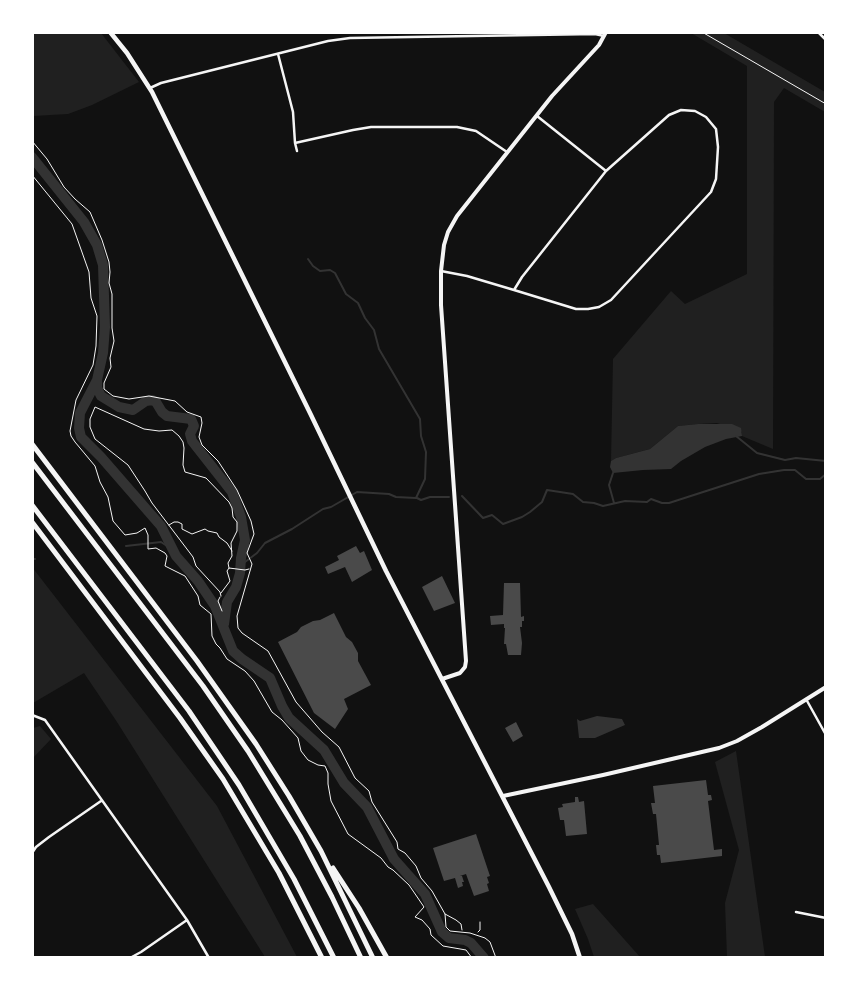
<!DOCTYPE html>
<html>
<head>
<meta charset="utf-8">
<style>
	body { margin:0 }
	#map { position:relative; width:858px; height:990px; overflow:hidden; background:#111; font-family:"Space Grotesk",sans-serif }
	canvas { display:block }
	.frame { position:absolute; inset:0; border:34px solid #fff; pointer-events:none }
</style>
</head>
<body>
<div id="map">
<canvas width="858" height="990"></canvas>
<div class="frame"></div>
</div>
<script>
const context = document.querySelector('canvas').getContext('2d');
context.lineJoin = 'round';
function paint(path, color) { context.fillStyle = color; context.fill(path, 'evenodd'); }
const poly = rows => new Path2D(rows.map(r => 'M' + r).join(''));
function trace(path, color, width, dash) { context.strokeStyle = color; context.lineWidth = width; context.lineCap = dash ? 'butt' : 'round'; context.setLineDash(dash || []); context.stroke(path); }
paint(poly([
	[33,32,101,33,139,82,92,105,68,114,33,116],
	[691,33,724,33,825,92,825,112,784,88,774,102,773,449,742,436,742,432,717,423,698,424,678,426,650,449,616,458,611,461,613,359,671,291,685,304,747,274,747,66],
	[32,567,217,806,297,957,265,957,117,722,84,673,33,703],
	[40,726,51,739,33,758,33,728],
	[736,751,765,957,727,957,725,903,739,850,715,762],
	[593,904,640,957,594,957,588,939,575,909]
]), '#202020');
paint(poly([
	[698,424,732,424,741,428,742,436,726,439,705,447,681,461,671,469,643,470,613,473,610,467,611,461,616,458,650,449,678,426],
	[597,716,622,719,625,725,595,738,579,738,577,719,580,721]
]), '#333');
trace(poly([
	[736,436,757,453,785,460,796,458,826,461],
	[613,473,609,485,614,503],
	[462,496,483,518,492,515,503,524,522,517,530,512,542,502,547,490,573,494,583,502,594,503,603,506,625,501,647,502,651,499,662,503,669,503,759,474,784,470,795,470,806,479,820,479,826,474],
	[417,498,421,500,430,497,449,497],
	[126,546,161,542,173,550],
	[32,559,35,559],
	[241,565,257,553,265,543,292,529,323,509,331,507,357,492,389,494,396,497,416,498,425,479,426,452,421,436,420,419,379,349,374,330,365,318,358,303,346,294,335,273,330,270,320,271,313,266,308,259]
]), '#333', 2);
trace(poly([
	[32,157,84,222,97,245,103,265,105,327,103,353,97,380,80,413,79,428,81,437,101,457,161,526,176,556,198,581,215,606,233,651,242,659,270,678,282,706,289,718,324,750,344,783,367,807,394,859,425,894,442,932,449,938,465,940,471,943,484,958],
	[97,381,97,388,101,396,119,407,133,410,146,401,152,400,156,402,162,412,167,416,191,419,194,426,190,434,192,441,232,492,241,517,245,540,241,558,240,573,236,587,227,602,224,624]
]), '#333', 10);
paint(poly([
	[356,546,360,553,364,551,372,570,352,582,345,567,328,574,325,567,339,560,337,556],
	[442,576,455,603,434,611,422,587],
	[504,583,520,583,521,617,524,616,524,621,522,621,522,627,520,627,522,643,521,655,508,655,506,644,504,644,505,628,504,628,504,624,491,625,490,616,503,615],
	[334,613,346,637,352,642,358,653,358,661,371,685,344,699,348,709,335,729,314,713,278,642,297,632,301,627,313,621,320,620],
	[516,722,523,736,513,742,505,728],
	[706,780,708,795,711,795,712,800,708,801,714,850,722,849,722,856,661,863,660,855,657,855,656,845,659,845,656,814,653,814,651,803,655,803,653,786],
	[575,797,578,797,579,802,584,801,587,834,566,836,564,820,560,820,558,808,563,807,562,804,575,802],
	[476,834,490,876,487,877,489,883,487,884,489,891,474,896,466,874,460,876,462,876,464,882,462,882,463,886,458,888,455,878,444,881,433,848]
]), '#4a4a4a');
trace(poly([
	[702,32,826,104],
	[32,141,47,159,64,187,75,199,90,212,102,240,109,262,110,272,109,283,112,294,112,328,114,341,110,358,111,367,104,383,104,389,113,396,129,399,149,396,175,401,187,412,201,417,202,423,199,437,202,445,218,461,237,490,251,521,254,534,247,553,252,564,237,616,238,628,242,633,268,651,296,702,322,732,339,747,355,778,369,791,372,802,397,842,398,849,405,853,416,866,421,878,432,891,445,914,446,927,450,931,470,933,485,938,490,942,496,958],
	[32,175,72,224,89,272,91,298,97,316,96,346,93,365,76,400,70,431,71,436,75,442,95,466,100,482,108,497,113,521,125,535,137,533,145,528,148,535,148,549,156,548,165,553,167,556,165,566,185,576,198,596,200,605,211,614,212,636,216,644,220,648,227,659,245,671,254,681,272,712,282,720,298,738,301,751,308,760,318,765,325,766,328,773,328,784,331,801,348,834,381,858,388,867,393,870,409,885,424,907,415,917,422,920,430,929,431,935,443,946,466,950,472,958],
	[169,525,174,522,178,522,182,524,182,529,192,534,205,529,208,531,217,533,219,537,227,543,232,551],
	[221,593,230,581,227,571,229,568,245,570,249,569],
	[221,596,220,592,196,566,193,557,152,503,145,491,128,465,95,439,90,427,90,419,95,407,144,429,159,431,172,430,179,436,183,442,184,448,183,465,185,472,206,478,229,502,232,508,233,517,237,522,237,531,231,543,232,556,228,563,229,568],
	[220,597,218,601,222,611],
	[445,914,456,920,461,924,462,930],
	[478,932,480,930,480,922]
]), '#f5f5f5', 1);
trace(poly([
	[818,32,826,40],
	[278,54,293,112,295,143,297,151],
	[150,88,161,83,328,41,350,38,595,34,604,36],
	[537,116,606,171],
	[295,143,353,130,371,127,457,127,476,131,507,152],
	[441,271,467,276,514,290,576,309,588,309,599,307,611,300,711,192,716,179,718,147,716,129,706,117,695,111,681,110,669,115,606,171,522,277,514,290],
	[806,699,826,735],
	[32,715,45,720,187,920,209,958],
	[32,853,36,847,49,837,101,801],
	[796,912,826,918],
	[130,958,141,952,187,920]
]), '#f5f5f5', 2.5);
trace(poly([
	[442,679,460,673,465,667,466,661,441,305,441,271,444,245,448,232,457,216,552,96,599,45,606,32],
	[503,796,603,775,719,748,737,741,762,727,826,687]
]), '#f5f5f5', 4);
trace(poly([
	[110,32,127,53,152,92,311,415,386,571,549,887,572,934,580,958]
]), '#f5f5f5', 4.5);
trace(poly([
	[32,444,197,661,256,744,289,796,321,851,373,958],
	[32,462,203,686,248,751,300,836,332,897,361,958],
	[32,505,189,711,239,785,294,879,334,958],
	[32,522,180,718,223,779,279,873,322,958],
	[333,868,359,908,387,958]
]), '#f5f5f5', 5);
</script>
</body>
</html>
